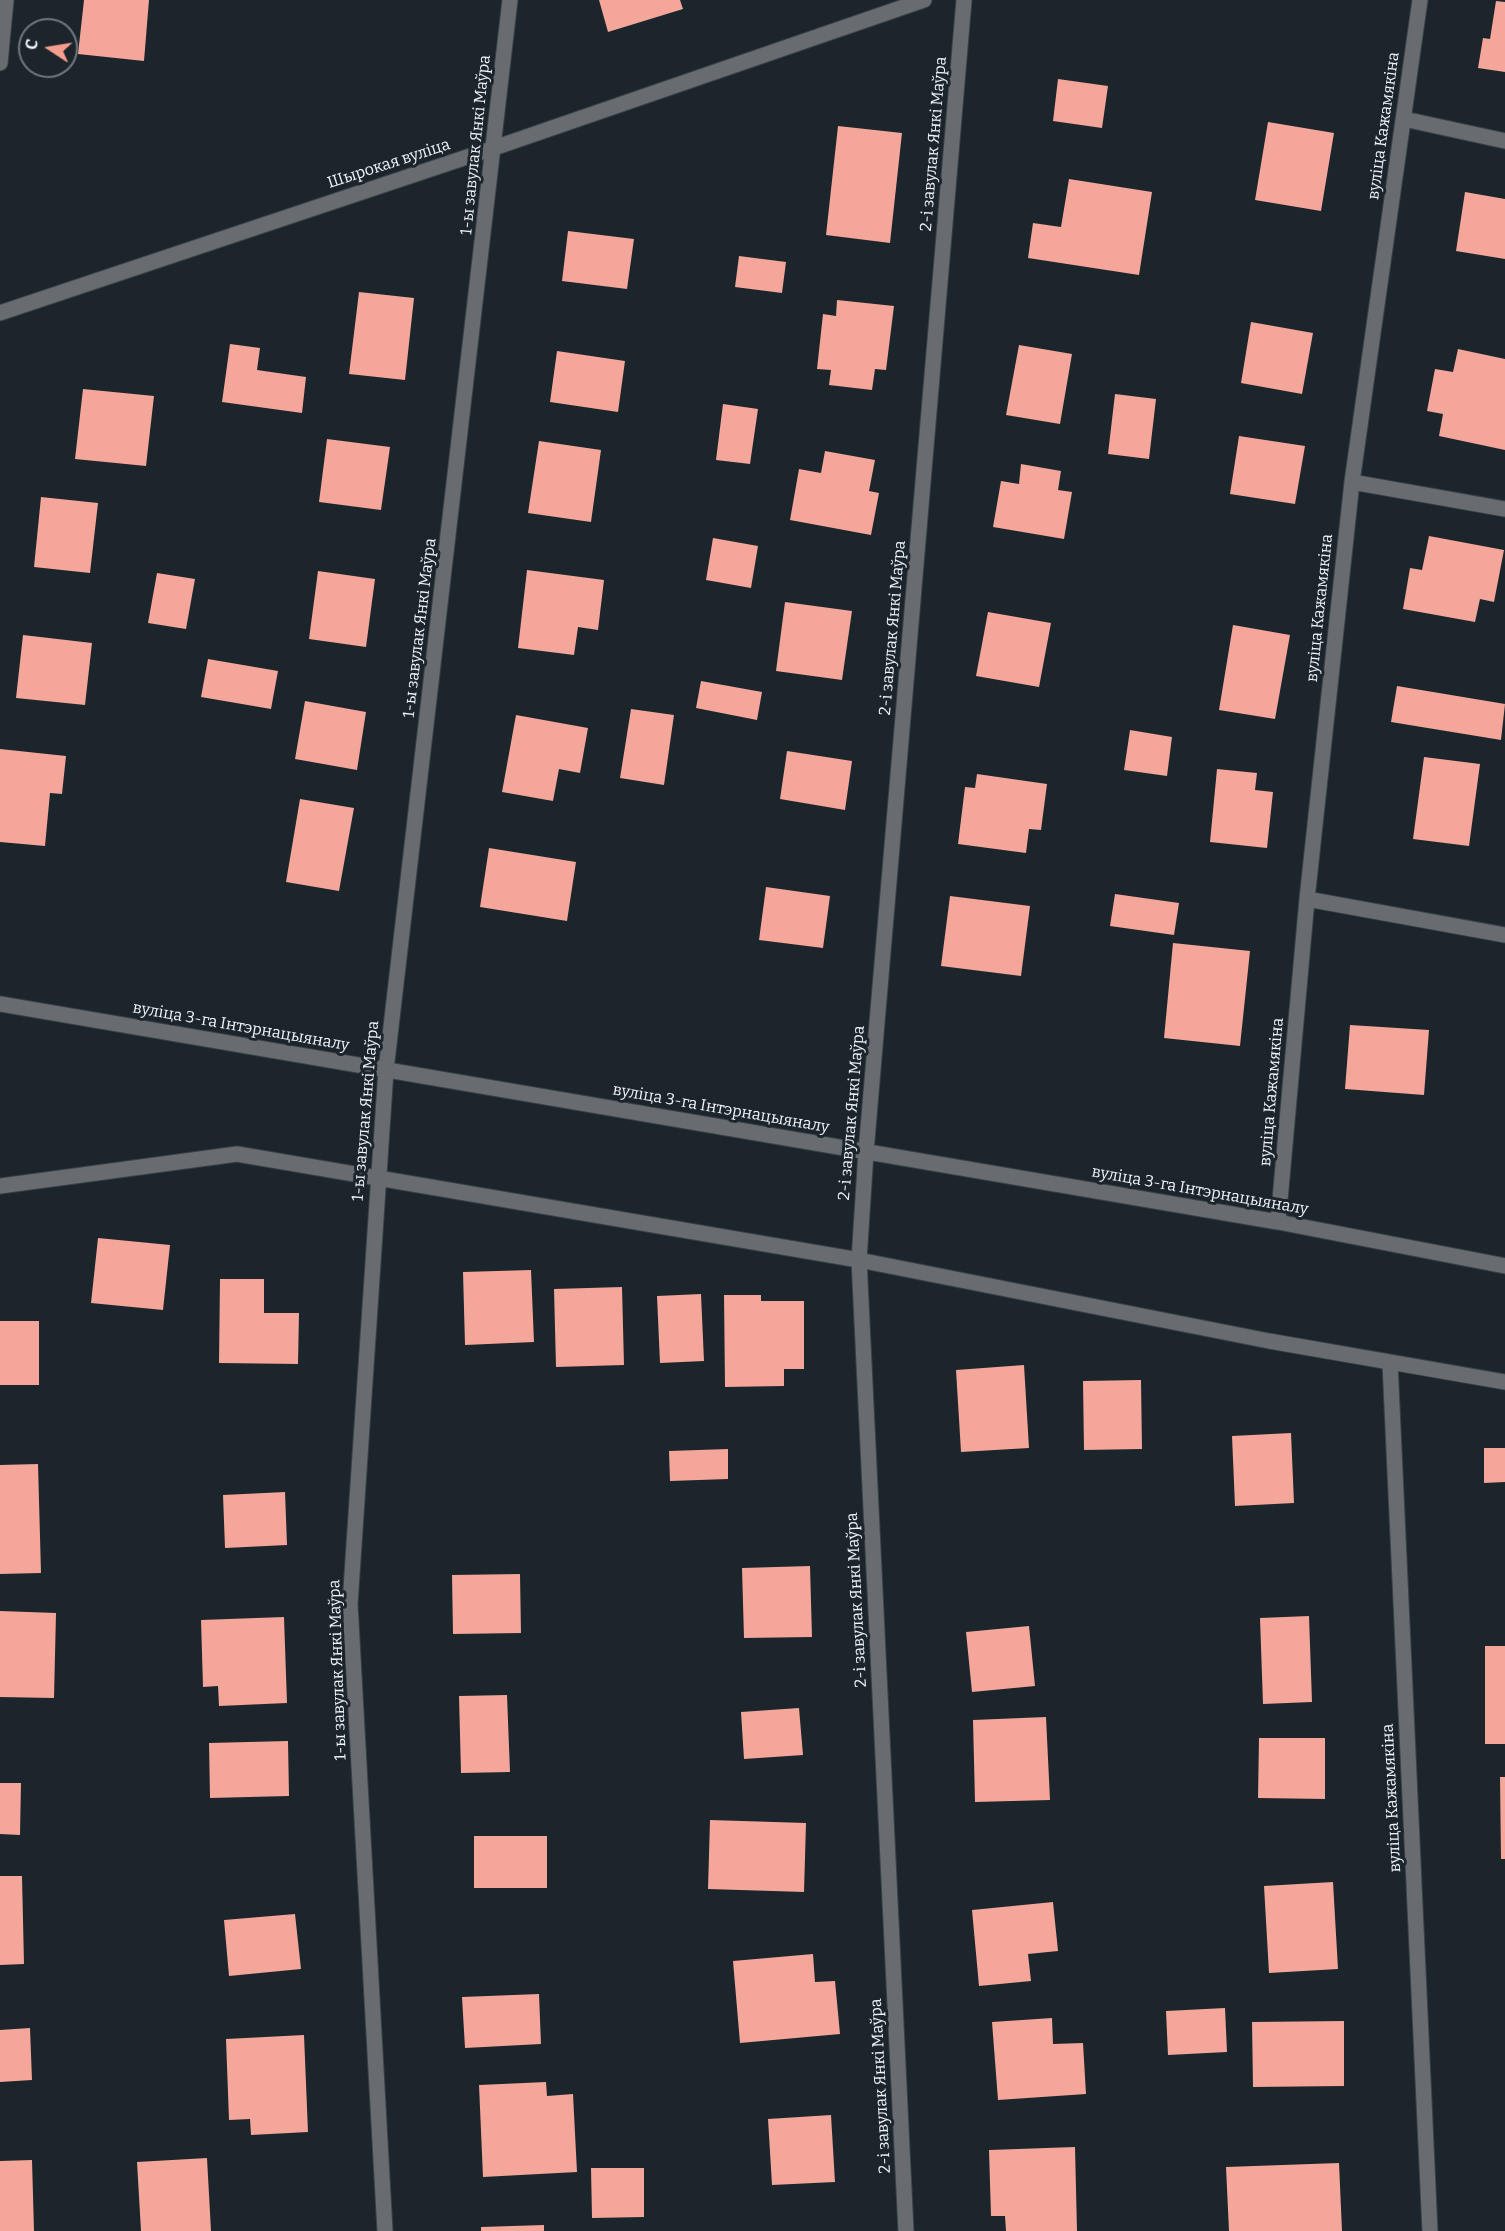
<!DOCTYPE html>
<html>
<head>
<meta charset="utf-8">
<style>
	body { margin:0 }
	#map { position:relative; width:1505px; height:2231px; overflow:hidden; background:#1c252b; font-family:Bitter,serif }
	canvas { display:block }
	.north { position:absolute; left:18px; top:18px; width:60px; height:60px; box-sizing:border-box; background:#1c252b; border:2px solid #70787d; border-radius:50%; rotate:282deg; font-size:16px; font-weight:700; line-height:24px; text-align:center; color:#eef4f8 }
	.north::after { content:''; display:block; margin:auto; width:21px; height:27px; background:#f59d8e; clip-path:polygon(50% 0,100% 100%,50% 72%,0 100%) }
</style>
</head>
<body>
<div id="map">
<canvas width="1505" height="2231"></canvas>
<div class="north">С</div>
</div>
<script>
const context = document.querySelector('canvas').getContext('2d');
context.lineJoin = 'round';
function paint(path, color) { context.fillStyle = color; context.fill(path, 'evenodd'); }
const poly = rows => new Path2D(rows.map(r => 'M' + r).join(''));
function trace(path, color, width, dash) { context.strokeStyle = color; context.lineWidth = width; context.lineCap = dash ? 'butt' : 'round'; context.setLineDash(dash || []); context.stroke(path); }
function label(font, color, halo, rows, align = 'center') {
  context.font = font + ' Bitter,serif'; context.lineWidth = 6; context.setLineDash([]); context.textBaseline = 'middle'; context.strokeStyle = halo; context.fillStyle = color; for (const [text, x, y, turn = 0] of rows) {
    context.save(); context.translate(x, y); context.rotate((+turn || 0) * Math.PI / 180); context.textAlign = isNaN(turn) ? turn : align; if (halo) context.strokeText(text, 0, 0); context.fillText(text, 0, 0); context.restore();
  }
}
paint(poly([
	[84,0,149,0,144,61,78,54],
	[599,0,680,0,683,9,608,32],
	[1496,1,1505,2,1505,72,1478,68,1483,38,1490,39],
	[1058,79,1108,86,1102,128,1053,121],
	[1268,122,1334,133,1321,211,1255,200],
	[838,126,902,133,890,243,826,235],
	[1069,179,1152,192,1139,275,1028,258,1033,223,1061,227],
	[1465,192,1505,199,1505,259,1456,251],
	[568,231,634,239,627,289,562,281],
	[739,256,786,262,782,293,735,287],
	[359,292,414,298,405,380,349,374],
	[837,300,894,306,886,370,875,369,872,390,829,385,831,370,817,369,823,314,836,316],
	[1251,322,1313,333,1302,394,1241,383],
	[230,344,260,348,257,370,306,377,302,413,222,402],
	[1019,345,1072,354,1060,424,1006,415],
	[1458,349,1505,359,1505,450,1439,436,1443,414,1427,411,1435,369,1453,372],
	[557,351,625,361,618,412,550,402],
	[83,389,154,396,146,466,75,459],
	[1115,394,1156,399,1149,459,1108,454],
	[723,404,758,409,750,464,716,460],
	[1239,436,1305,446,1295,504,1230,494],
	[327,439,390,447,381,510,319,502],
	[539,441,601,450,591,522,528,513],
	[825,451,875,460,869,491,879,493,871,535,790,520,799,469,821,473],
	[1021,464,1061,471,1058,490,1072,492,1064,539,993,527,1001,481,1019,484],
	[41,497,98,503,90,573,34,567],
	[1429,536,1504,550,1494,602,1480,599,1475,622,1403,609,1410,568,1422,570],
	[713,538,758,546,751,588,706,580],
	[527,570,604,580,598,630,578,627,574,655,518,648],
	[318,571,375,579,366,647,309,639],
	[157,573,195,579,186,629,148,623],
	[785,602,852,611,842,680,776,671],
	[988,612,1051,623,1039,687,976,676],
	[1233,625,1290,635,1275,719,1219,710],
	[23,635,92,643,85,705,16,698],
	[208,659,278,671,271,709,201,697],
	[701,681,762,692,757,720,696,708],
	[1397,686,1505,704,1501,740,1391,722],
	[305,701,366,712,357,770,295,759],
	[631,709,674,715,664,785,620,778],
	[516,715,588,728,580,773,559,769,553,801,502,792],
	[1130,730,1172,737,1167,776,1124,770],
	[0,749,66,756,62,794,50,793,45,846,0,842],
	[787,751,852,761,845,810,780,799],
	[1424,757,1480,764,1469,846,1413,839],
	[1217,769,1257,773,1255,790,1273,792,1267,848,1210,842],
	[977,774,1047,784,1041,830,1029,829,1026,853,958,844,965,787,975,788],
	[300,799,354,808,339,891,286,882],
	[489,848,576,862,567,921,480,907],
	[766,887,830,896,823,948,759,940],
	[1115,894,1179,903,1174,935,1110,926],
	[950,896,1030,906,1021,976,941,966],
	[1173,943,1250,951,1240,1046,1164,1038],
	[1350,1025,1429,1030,1424,1095,1345,1089],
	[98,1238,170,1245,163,1310,91,1303],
	[531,1270,534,1342,465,1345,463,1272],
	[220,1279,264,1279,264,1313,299,1313,298,1364,219,1363],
	[622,1287,624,1365,556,1367,554,1289],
	[701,1294,704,1361,660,1363,657,1296],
	[724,1295,761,1295,761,1301,804,1301,804,1369,784,1369,784,1386,725,1387],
	[0,1321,39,1321,39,1385,0,1385],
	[1024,1365,1029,1448,961,1452,956,1370],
	[1141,1380,1142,1449,1084,1450,1083,1381],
	[1291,1433,1294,1503,1235,1506,1232,1436],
	[1484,1448,1505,1448,1505,1482,1484,1483],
	[728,1449,728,1479,670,1481,669,1451],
	[38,1464,41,1573,0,1574,0,1465],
	[285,1492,287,1545,225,1548,223,1495],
	[810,1566,812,1637,744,1638,742,1568],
	[520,1574,521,1633,453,1634,452,1575],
	[0,1611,56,1613,54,1698,0,1697],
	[1309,1616,1312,1702,1263,1704,1260,1618],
	[284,1617,287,1703,219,1706,218,1686,203,1687,201,1620],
	[1029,1626,1035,1686,972,1692,966,1632],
	[1485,1646,1505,1646,1505,1744,1485,1744],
	[507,1695,510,1772,461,1773,459,1696],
	[799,1708,803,1755,744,1759,741,1712],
	[1046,1717,1050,1800,975,1802,973,1720],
	[1259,1738,1325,1738,1325,1799,1258,1798],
	[288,1741,289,1796,210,1798,209,1743],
	[1500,1777,1505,1777,1505,1859,1501,1859],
	[0,1783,21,1783,20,1835,0,1834],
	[710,1820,806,1823,804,1892,708,1889],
	[474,1836,547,1836,547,1888,474,1888],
	[0,1876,22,1876,24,1964,0,1965],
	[1333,1882,1338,1969,1269,1973,1264,1886],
	[1053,1902,1058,1951,1028,1954,1031,1981,979,1986,972,1910],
	[295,1914,301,1969,229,1976,224,1920],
	[813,1954,815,1982,835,1981,840,2034,740,2043,733,1961],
	[539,1994,541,2044,465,2048,462,1997],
	[1225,2008,1227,2052,1168,2055,1166,2011],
	[1052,2018,1053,2044,1083,2043,1086,2094,998,2100,992,2022],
	[1344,2021,1344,2086,1253,2087,1252,2022],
	[30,2028,32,2080,0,2082,0,2030],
	[304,2035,308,2132,251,2135,250,2119,229,2120,226,2039],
	[546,2082,547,2096,573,2094,577,2172,483,2177,479,2085],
	[831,2115,835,2182,772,2185,768,2119],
	[1075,2147,1077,2231,1006,2231,1005,2216,991,2216,989,2150],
	[207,2158,211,2231,141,2231,137,2162],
	[32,2160,34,2231,0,2231,0,2161],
	[1339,2163,1342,2231,1229,2231,1226,2167],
	[591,2168,644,2168,644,2217,592,2218],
	[544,2225,544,2231,481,2231,481,2227]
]), '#f3a699');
const minor = poly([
	[0,63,6,0],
	[1404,119,1505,141],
	[0,313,494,148,924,0],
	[1352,482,1505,509],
	[1307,899,1505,935],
	[0,1004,1278,1222,1505,1266],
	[0,1186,237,1154,859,1260,1269,1341,1505,1382],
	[1278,1222,1307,899,1352,482,1420,0],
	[1390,1363,1430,2231],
	[385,2231,350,1604,386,1070,510,0],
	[906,2231,859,1260,866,1152,964,0]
]);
trace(minor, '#394248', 17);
trace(minor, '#686c70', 15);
label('16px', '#eef4f8', '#1c252b', [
	["вуліца Кажамякіна",1384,126,-82],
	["2-і завулак Янкі Маўра",934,144,-85],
	["1-ы завулак Янкі Маўра",476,145,-84],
	["Шырокая вуліца",389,164,-18],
	["вуліца Кажамякіна",1320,608,-84],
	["1-ы завулак Янкі Маўра",420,628,-83],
	["2-і завулак Янкі Маўра",893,628,-85],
	["вуліца 3-га Інтэрнацыяналу",241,1027,10],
	["вуліца Кажамякіна",1272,1092,-85],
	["вуліца 3-га Інтэрнацыяналу",721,1109,10],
	["1-ы завулак Янкі Маўра",366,1111,-85],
	["2-і завулак Янкі Маўра",852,1113,-85],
	["вуліца 3-га Інтэрнацыяналу",1200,1191,10],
	["2-і завулак Янкі Маўра",857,1600,-93],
	["1-ы завулак Янкі Маўра",338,1670,-92],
	["вуліца Кажамякіна",1392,1798,-93],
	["2-і завулак Янкі Маўра",881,2086,-93]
]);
</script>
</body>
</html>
